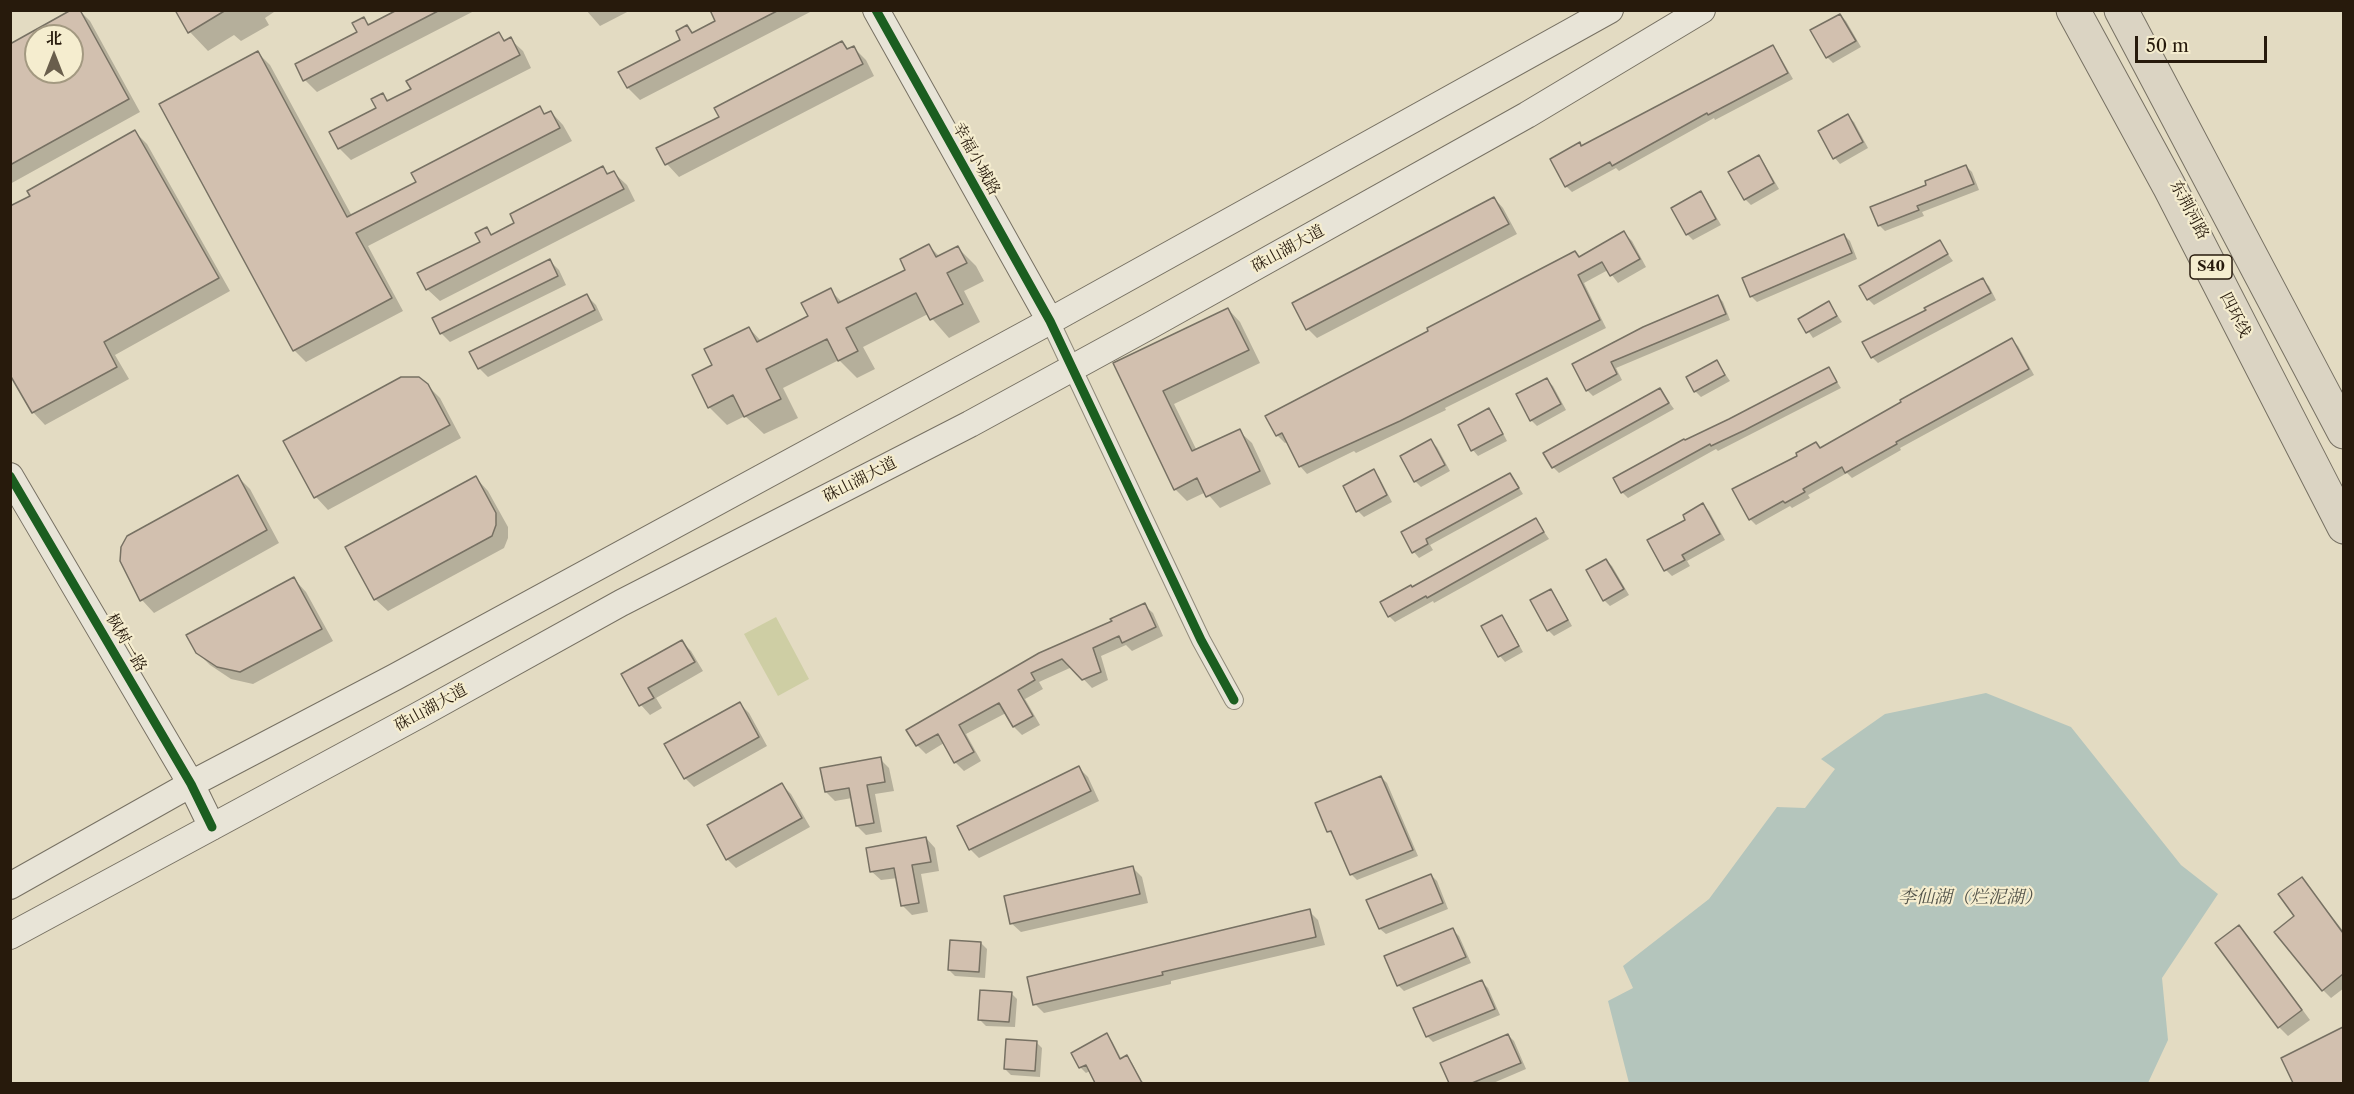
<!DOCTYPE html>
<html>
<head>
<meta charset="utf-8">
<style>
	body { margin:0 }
	#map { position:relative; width:2354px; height:1094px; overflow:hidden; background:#e3dbc2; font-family:"Libre Caslon Text","Noto Serif SC",serif }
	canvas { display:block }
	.frame { position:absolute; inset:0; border:12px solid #271a0c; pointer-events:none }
	.north { position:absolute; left:24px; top:24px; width:60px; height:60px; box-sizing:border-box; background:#f5edcf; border:2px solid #a39981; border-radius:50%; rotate:0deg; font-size:16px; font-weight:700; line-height:24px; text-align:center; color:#271a0c }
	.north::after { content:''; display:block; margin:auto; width:21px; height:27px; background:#695e4c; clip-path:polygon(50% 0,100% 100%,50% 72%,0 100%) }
	.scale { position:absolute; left:2135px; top:36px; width:132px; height:27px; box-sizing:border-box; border:3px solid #271a0c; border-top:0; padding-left:8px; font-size:18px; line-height:21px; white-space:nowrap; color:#271a0c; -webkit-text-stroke:4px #f5edcf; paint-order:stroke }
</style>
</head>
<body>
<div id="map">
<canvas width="2354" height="1094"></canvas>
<div class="frame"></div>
<div class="north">北</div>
<div class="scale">50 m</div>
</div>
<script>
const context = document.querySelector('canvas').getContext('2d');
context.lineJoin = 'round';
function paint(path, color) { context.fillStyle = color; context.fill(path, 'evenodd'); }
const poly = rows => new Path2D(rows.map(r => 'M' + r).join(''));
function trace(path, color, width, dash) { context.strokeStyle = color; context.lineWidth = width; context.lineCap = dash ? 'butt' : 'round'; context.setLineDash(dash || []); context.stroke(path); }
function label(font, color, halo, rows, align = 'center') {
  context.font = font + ' "Libre Caslon Text","Noto Serif SC",serif'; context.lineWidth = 4.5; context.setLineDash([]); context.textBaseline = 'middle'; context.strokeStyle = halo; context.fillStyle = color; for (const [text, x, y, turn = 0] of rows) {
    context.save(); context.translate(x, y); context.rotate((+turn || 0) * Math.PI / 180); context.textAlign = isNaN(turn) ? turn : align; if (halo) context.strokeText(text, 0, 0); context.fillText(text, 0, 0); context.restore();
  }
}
paint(poly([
	[776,617,809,679,778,696,744,634]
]), '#cecea4');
paint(poly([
	[1986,693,2071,727,2181,865,2218,894,2162,978,2168,1040,2148,1083,1629,1083,1608,1001,1633,988,1623,966,1709,899,1777,807,1805,808,1835,769,1821,759,1885,714]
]), '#b4c5bc');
paint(poly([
	[79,10,90,21,140,112,10,184,10,46],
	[36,36,72,36,72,72,36,72],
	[176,10,277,10,265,18,269,25,241,41,234,35,208,51,190,32],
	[392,10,476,10,317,92,305,80,359,33,364,19,371,26,394,14],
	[586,10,631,10,600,26],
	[718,10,814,10,640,100,628,88,620,72,682,41,687,27,694,34,717,22],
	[1840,15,1846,21,1861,47,1833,63,1827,57],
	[499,34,506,41,510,39,523,51,531,68,351,160,339,148,378,109,383,95,390,102,413,90],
	[842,43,849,50,854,48,866,60,874,76,679,177,667,164,658,149,721,118],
	[1772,47,1778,53,1793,79,1715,120,1714,118,1619,171,1616,168,1572,192,1566,186,1582,147],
	[258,53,270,65,352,216,418,182,539,108,546,115,551,112,563,125,572,141,368,246,403,311,306,362,294,350],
	[1848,116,1854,122,1868,148,1840,164,1835,158],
	[135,132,147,144,230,291,115,355,129,379,45,425,33,412,32,196],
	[1758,157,1764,163,1779,189,1751,205,1745,199],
	[1966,166,1972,172,1979,190,1922,212,1924,216,1885,231,1879,225,1928,186],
	[603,168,610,175,614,173,627,185,635,201,440,301,427,289,482,242,486,229,493,236,516,224],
	[1701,193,1706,199,1721,225,1693,240,1687,234,1673,208],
	[1494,198,1503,208,1517,234,1317,338,1308,329,1294,303],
	[1624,233,1632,241,1646,267,1618,283,1608,270,1584,283,1606,328,1445,408,1446,410,1356,453,1354,451,1307,474,1300,466,1288,442,1285,443,1278,436,1267,417,1430,332,1575,252,1580,258],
	[1844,235,1850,241,1857,259,1757,302,1751,296],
	[1939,242,1953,261,1874,305,1868,299],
	[929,246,940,257,958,248,976,266,984,281,964,291,980,322,949,338,928,314,863,347,875,369,857,378,839,360,783,388,798,418,764,434,745,416,727,425,709,407,714,366,749,328,761,341,810,317,830,290,843,303,907,271],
	[550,261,559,270,566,285,450,342,441,333],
	[1983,280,1989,286,1996,300,1878,363,1872,357,1928,310],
	[587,296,596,305,603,320,488,377,479,368],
	[1718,296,1723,302,1730,320,1616,368,1622,380,1593,396,1587,390,1574,365],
	[1829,303,1842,322,1813,338,1800,319],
	[1228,309,1240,322,1260,363,1174,404,1197,451,1239,431,1252,443,1271,484,1220,508,1206,492,1187,501,1175,489,1115,364],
	[2012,340,2018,346,2034,375,1900,448,1901,450,1852,478,1847,473,1808,495,1810,498,1792,508,1790,506,1756,525,1750,519,1800,457,1816,444,1821,449],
	[1717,362,1730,381,1701,397,1695,391],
	[1828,368,1841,388,1718,451,1716,449,1628,498,1622,492,1685,442],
	[1547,380,1553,386,1566,410,1537,426,1531,420],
	[427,385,440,398,461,438,328,510,316,497,285,441],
	[1660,390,1674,409,1559,473,1553,467],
	[1488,410,1494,416,1507,441,1478,456,1473,450],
	[1431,441,1437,447,1450,471,1421,487,1415,481],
	[1373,471,1379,477,1392,502,1364,517,1358,511],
	[1510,474,1523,494,1430,545,1433,550,1419,558,1414,552,1403,532],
	[238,477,250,489,279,543,154,613,142,600,122,561],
	[476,478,488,491,508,527,508,538,504,548,388,611,375,599],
	[1703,505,1709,511,1725,540,1687,561,1690,566,1672,576,1666,570,1687,520],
	[1536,520,1549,539,1434,603,1433,601,1395,622,1389,616,1412,589],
	[1606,560,1612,566,1629,595,1610,606,1604,600],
	[294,579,306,592,333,641,253,684,231,679,210,665,197,652],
	[1550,591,1556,597,1572,626,1554,636,1548,630],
	[1144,605,1153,613,1163,636,1132,651,1126,645,1101,656,1108,680,1092,688,1072,667,1039,682,1043,689,1025,699,1040,725,1022,735,1014,727,1006,713,966,734,981,761,964,771,955,762,944,743,926,754,917,745,909,730],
	[1501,617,1507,623,1523,652,1505,662,1500,656],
	[682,642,691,651,703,671,656,698,662,708,650,715,641,705,623,675],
	[740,704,749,713,767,746,694,787,685,778],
	[880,759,889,768,894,791,875,794,882,832,866,835,857,826,852,798,835,801,826,792],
	[1079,768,1088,777,1099,801,979,858,970,849],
	[1381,777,1387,783,1418,856,1357,880,1351,874,1335,838,1329,831],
	[782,785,791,794,810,827,736,868,727,859],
	[926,838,935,848,939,871,921,874,928,912,912,915,903,906,898,878,881,880,871,871],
	[1133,868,1142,877,1148,903,1021,932,1011,923],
	[1431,875,1437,881,1448,909,1386,934,1380,929],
	[2302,879,2344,932,2344,988,2331,998,2323,990,2296,916],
	[1309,911,1318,920,1325,945,1171,981,1171,984,1044,1013,1035,1004],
	[2239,927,2248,936,2310,1020,2288,1036,2279,1027],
	[1453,930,1459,936,1471,963,1404,991,1398,985],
	[981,943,987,949,985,978,955,976,949,970],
	[1482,982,1488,988,1500,1015,1433,1042,1427,1036],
	[1011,993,1017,999,1015,1027,986,1026,980,1020],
	[2344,1029,2344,1084,2295,1084,2283,1058],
	[1106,1035,1112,1041,1122,1060,1126,1057,1132,1063,1142,1081,1146,1084,1097,1084,1090,1071,1086,1073,1080,1067],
	[1508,1035,1514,1041,1526,1069,1491,1084,1450,1084,1442,1064],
	[1037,1043,1042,1048,1040,1077,1011,1075,1005,1069]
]), '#0003');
const building = poly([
	[71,10,80,10,129,99,10,165,10,44,71,10],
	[36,36,72,36,72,72,36,72,36,36],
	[175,10,226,10,188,33,175,10],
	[397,10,440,10,303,81,295,64,357,32,352,23,364,17,368,25,397,10],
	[710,10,779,10,627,88,618,72,680,40,676,31,687,25,692,33,715,21,710,10],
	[1840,14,1856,41,1826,58,1810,30,1840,14],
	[499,32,504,41,511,37,520,55,338,149,329,132,376,108,371,99,383,93,387,101,411,89,406,81,499,32],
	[842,41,847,49,854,46,863,64,665,165,656,148,719,117,714,108,842,41],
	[1773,45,1788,73,1708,115,1707,113,1612,166,1610,162,1565,187,1550,159,1580,142,1581,146,1773,45],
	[258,51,347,217,416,182,411,173,540,106,544,114,551,111,560,128,356,233,392,298,293,351,159,104,258,51],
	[1848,114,1863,142,1833,159,1818,131,1848,114],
	[135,130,219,278,104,342,117,367,32,413,10,375,10,206,30,196,27,191,135,130],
	[1759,155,1774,183,1744,200,1728,172,1759,155],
	[1966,165,1974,184,1917,206,1919,210,1878,226,1870,207,1926,185,1925,181,1966,165],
	[603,166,607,174,614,171,624,189,426,290,417,273,480,242,475,233,487,227,491,235,514,223,510,214,603,166],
	[1701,191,1716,219,1686,235,1671,208,1701,191],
	[1494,197,1509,224,1306,330,1292,303,1494,197],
	[1624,231,1640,259,1610,276,1602,262,1578,275,1600,320,1400,421,1299,467,1282,433,1276,436,1265,416,1428,331,1427,328,1575,251,1579,257,1624,231],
	[1844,234,1852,253,1750,297,1742,278,1844,234],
	[1940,240,1948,254,1867,300,1859,286,1940,240],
	[929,244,936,257,958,246,967,263,947,273,963,304,930,320,916,293,846,328,858,351,838,361,827,339,766,369,781,399,744,417,733,395,708,408,692,375,712,365,704,349,749,327,757,342,808,316,801,303,831,288,838,303,905,270,900,259,929,244],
	[550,259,558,276,440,334,432,318,550,259],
	[1983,278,1991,293,1871,358,1862,342,1926,310,1924,308,1983,278],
	[587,294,595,310,478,369,469,352,587,294],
	[1718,295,1726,314,1611,362,1617,374,1586,391,1572,364,1643,327,1718,295],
	[1829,301,1837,316,1806,333,1798,319,1829,301],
	[1228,308,1249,350,1163,391,1192,451,1240,429,1260,471,1206,497,1197,478,1174,490,1113,363,1228,308],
	[2012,338,2029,369,1896,442,1897,444,1845,473,1842,467,1803,489,1805,492,1785,503,1783,501,1749,520,1732,489,1797,456,1796,453,1816,442,1820,448,1901,402,1900,400,2012,338],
	[1717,360,1725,375,1694,392,1686,377,1717,360],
	[1829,367,1837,382,1745,430,1711,446,1710,444,1621,493,1613,478,1684,439,1685,440,1729,419,1829,367],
	[401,377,419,377,428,384,450,425,314,498,283,441,401,377],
	[1547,378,1561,404,1530,421,1516,394,1547,378],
	[1660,388,1669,403,1552,468,1543,453,1660,388],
	[1489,408,1503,434,1471,451,1458,425,1489,408],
	[1431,439,1445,465,1414,482,1400,456,1431,439],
	[1374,469,1387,495,1356,512,1343,486,1374,469],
	[1510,473,1519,488,1426,539,1428,544,1412,553,1401,532,1510,473],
	[238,475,267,530,140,601,120,561,121,547,127,536,238,475],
	[476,476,496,513,496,525,492,536,374,600,345,547,476,476],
	[1703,503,1720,534,1682,555,1685,560,1664,571,1647,540,1685,520,1683,515,1703,503],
	[1536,518,1544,532,1427,598,1426,596,1388,617,1380,602,1411,585,1412,587,1536,518],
	[1606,559,1624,589,1603,601,1586,570,1606,559],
	[294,577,322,629,240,672,217,667,196,653,186,635,294,577],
	[1551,589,1568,620,1547,631,1530,600,1551,589],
	[1145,603,1156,627,1122,643,1119,636,1093,648,1101,672,1082,680,1062,659,1031,673,1035,680,1018,690,1033,716,1013,727,999,703,959,725,974,752,954,763,938,734,916,746,906,730,1039,653,1112,621,1110,619,1145,603],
	[1502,615,1519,646,1498,657,1481,626,1502,615],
	[682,640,695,662,648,688,654,698,639,706,621,674,682,640],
	[740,702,759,737,684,779,664,744,740,702],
	[881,757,885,782,867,785,874,823,856,826,849,788,825,792,820,768,881,757],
	[1079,766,1091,791,969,850,957,826,1079,766],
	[1381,776,1413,850,1350,875,1331,831,1327,832,1315,803,1381,776],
	[782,783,802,818,726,860,707,825,782,783],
	[926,837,931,862,912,865,919,903,901,906,894,868,870,872,866,848,926,837],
	[1133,866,1140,894,1010,924,1004,896,1133,866],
	[1431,874,1443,903,1379,929,1366,900,1431,874],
	[2302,877,2343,933,2343,974,2322,991,2274,932,2294,916,2278,894,2302,877],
	[1310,909,1316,937,1162,972,1163,975,1033,1005,1027,977,1310,909],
	[2239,925,2302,1010,2278,1028,2215,943,2239,925],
	[1453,928,1466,957,1397,986,1384,956,1453,928],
	[950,940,981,942,979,972,948,970,950,940],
	[1482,980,1495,1009,1426,1037,1413,1008,1482,980],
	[980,990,1012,992,1009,1022,978,1020,980,990],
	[2343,1027,2343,1083,2293,1083,2281,1058,2343,1027],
	[1107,1033,1120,1059,1127,1055,1142,1083,1095,1083,1086,1065,1079,1068,1071,1053,1107,1033],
	[1508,1034,1521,1063,1472,1083,1449,1083,1440,1063,1508,1034],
	[1006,1039,1037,1041,1035,1071,1004,1069,1006,1039]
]);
paint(building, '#d2c0af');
trace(building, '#777163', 1.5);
const street = poly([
	[1050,321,1201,640,1234,700]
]);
const secondary = poly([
	[876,10,1050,321],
	[10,476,191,784,212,827],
	[10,886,191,784,395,677,1050,321,1610,10],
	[10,936,419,715,621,603,970,424,1153,324,1527,115,1702,10]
]);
const highway = poly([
	[2073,10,2169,186,2344,527],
	[2121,10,2344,432]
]);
trace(street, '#918b7b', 20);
trace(secondary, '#777163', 28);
trace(highway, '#777163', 35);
trace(street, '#e8e4d7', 18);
trace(secondary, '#e8e4d7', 26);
trace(highway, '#dbd4c3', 33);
trace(poly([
	[876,10,1050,321,1201,640,1234,700],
	[10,476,191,784,212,827]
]), '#1b5e20', 9);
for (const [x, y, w] of [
	[2211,267,42]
]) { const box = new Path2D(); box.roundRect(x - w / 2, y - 12, w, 24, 4.5); context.fillStyle = '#f5edcf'; context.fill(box); trace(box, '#271a0c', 1.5); }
label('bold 15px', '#271a0c', null, [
	["S40",2211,267]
]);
label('16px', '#271a0c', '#f5edcf', [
	["幸福小城路",976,159,61],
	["东荆河路",2189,210,62],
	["硃山湖大道",1288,249,-29],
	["四环线",2235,315,63],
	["硃山湖大道",860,480,-27],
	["枫树一路",126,643,60],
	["硃山湖大道",431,708,-29]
]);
label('italic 18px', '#515249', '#f5edcf', [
	["李仙湖（烂泥湖）",1970,898]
]);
</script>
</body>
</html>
